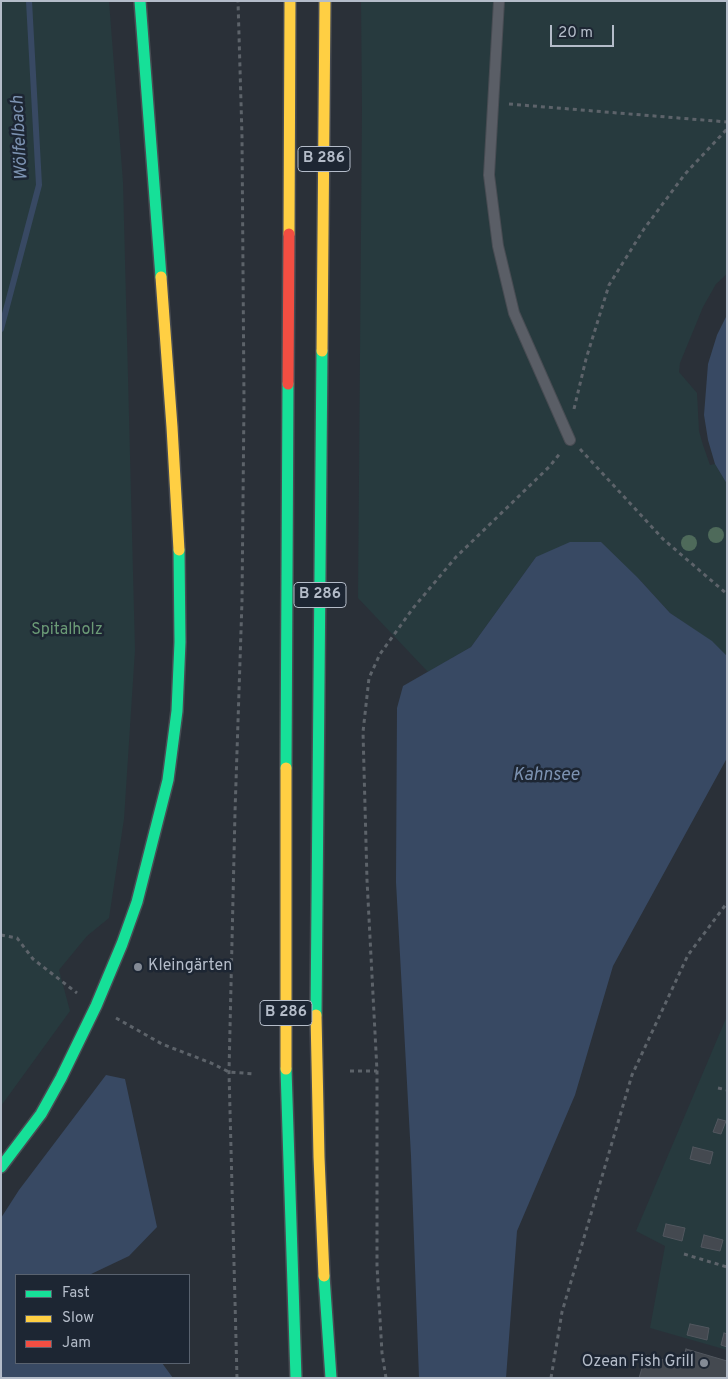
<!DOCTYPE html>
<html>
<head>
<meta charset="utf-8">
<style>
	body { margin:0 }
	#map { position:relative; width:728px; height:1379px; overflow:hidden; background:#2a3038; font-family:Overpass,sans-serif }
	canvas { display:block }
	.frame { position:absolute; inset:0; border:2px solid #b4bcc9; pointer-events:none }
	.legend { position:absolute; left:15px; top:1274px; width:175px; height:90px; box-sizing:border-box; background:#1d2633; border:1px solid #59626f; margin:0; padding:6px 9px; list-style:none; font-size:15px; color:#b4bcc9 }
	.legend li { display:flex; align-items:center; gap:10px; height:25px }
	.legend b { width:25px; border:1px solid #59626f }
	.scale { position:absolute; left:550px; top:25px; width:64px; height:22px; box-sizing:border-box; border:2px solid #b4bcc9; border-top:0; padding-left:6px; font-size:15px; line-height:18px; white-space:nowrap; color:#b4bcc9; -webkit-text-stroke:4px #1d2633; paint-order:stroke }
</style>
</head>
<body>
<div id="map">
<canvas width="728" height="1379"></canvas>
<div class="frame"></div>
<ul class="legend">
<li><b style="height:6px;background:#16e098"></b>Fast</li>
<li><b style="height:6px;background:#ffcf43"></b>Slow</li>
<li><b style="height:6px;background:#f24e42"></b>Jam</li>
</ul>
<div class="scale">20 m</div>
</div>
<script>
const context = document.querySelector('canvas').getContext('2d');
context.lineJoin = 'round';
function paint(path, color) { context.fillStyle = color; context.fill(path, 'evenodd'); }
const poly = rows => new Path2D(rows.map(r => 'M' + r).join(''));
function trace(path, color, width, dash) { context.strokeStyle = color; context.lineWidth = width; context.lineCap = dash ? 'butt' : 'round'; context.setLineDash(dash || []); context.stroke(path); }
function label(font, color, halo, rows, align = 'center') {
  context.font = font + ' Overpass,sans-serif'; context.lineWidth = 5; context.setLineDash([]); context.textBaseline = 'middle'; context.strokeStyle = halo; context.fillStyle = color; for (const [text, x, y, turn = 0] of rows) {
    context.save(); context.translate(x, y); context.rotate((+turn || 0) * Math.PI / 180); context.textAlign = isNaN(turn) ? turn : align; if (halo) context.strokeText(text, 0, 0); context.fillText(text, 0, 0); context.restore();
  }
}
paint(poly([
	[1,1,109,1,123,182,135,650,124,819,109,918,87,936,59,970,70,1011,1,1106],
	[361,1,727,1,727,274,716,284,703,307,680,363,679,372,697,393,699,431,703,445,710,465,715,464,727,484,727,656,712,642,670,613,638,578,536,557,471,647,428,672,358,598,362,109],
	[727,1016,727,1350,650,1328,665,1246,636,1231]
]), '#273a3e');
paint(poly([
	[727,315,727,484,715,464,708,440,704,415,708,364,717,335],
	[570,542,601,542,638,578,670,613,712,641,727,656,727,758,613,966,575,1095,517,1231,506,1378,419,1378,411,1156,396,882,397,708,403,686,471,647,536,557],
	[106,1075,125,1079,157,1227,129,1256,89,1275,16,1275,16,1363,162,1363,173,1378,1,1378,1,1218,19,1190]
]), '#384963');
trace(poly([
	[1,329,39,185,29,1]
]), '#384963', 6);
const building = poly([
	[718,1119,726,1121,721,1134,713,1132,718,1119],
	[693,1147,713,1152,710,1164,690,1159,693,1147],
	[666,1224,685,1228,682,1241,663,1236,666,1224],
	[704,1235,723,1240,720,1251,701,1247,704,1235],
	[690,1324,709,1328,707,1340,687,1335,690,1324],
	[724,1333,727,1334,727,1347,721,1345,724,1333],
	[686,1349,727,1361,727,1378,639,1378,646,1355,681,1365,686,1349]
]);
paint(building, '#444950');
trace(building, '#52575f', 1);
const lane = poly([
	[499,1,489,175,498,246,514,313,570,440]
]);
const fast = poly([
	[140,1,161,277],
	[286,768,288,384],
	[316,1015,322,351],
	[286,1069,296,1378],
	[1,1167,41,1114,61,1078,96,1006,122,944,137,902,168,780,177,711,180,642,179,550],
	[324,1276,331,1378]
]);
const slow = poly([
	[289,234,290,1],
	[161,277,172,427,179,550],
	[322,351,325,1],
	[286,768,286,1069],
	[316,1015,319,1157,324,1276]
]);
const jam = poly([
	[288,384,289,234]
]);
trace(lane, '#484c53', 12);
trace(fast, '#484c53', 14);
trace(slow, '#484c53', 14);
trace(jam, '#484c53', 14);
trace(poly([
	[509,104,727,122],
	[574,409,586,359,609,285,644,229,685,174,727,129],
	[580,449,663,539,727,594],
	[1,935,17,938,33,959,77,993],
	[116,1018,162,1044,211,1063,229,1072,255,1074],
	[350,1071,377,1071],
	[718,1088,727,1090],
	[684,1254,727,1267],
	[237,1378,229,1072,235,812,242,601,244,401,242,136,238,1],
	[386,1378,382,1353,377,1266,377,1071,367,880,363,732,369,678,380,654,414,607,456,557,550,466,561,452],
	[551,1378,562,1312,632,1075,688,955,727,903]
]), '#5d636a', 3, [4, 4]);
trace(lane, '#5a5e66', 10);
trace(fast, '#16e098', 11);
trace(slow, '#ffcf43', 11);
trace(jam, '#f24e42', 11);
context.fillStyle = '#4e6a5a';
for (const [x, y] of [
	[716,535],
	[689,543]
]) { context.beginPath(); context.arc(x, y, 8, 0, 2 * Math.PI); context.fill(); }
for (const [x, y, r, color] of [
	[138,967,5,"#848b96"],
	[704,1363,5,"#848b96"]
]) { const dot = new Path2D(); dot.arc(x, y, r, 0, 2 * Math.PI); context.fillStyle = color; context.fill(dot); trace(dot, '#1d2633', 2); }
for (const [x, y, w] of [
	[324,159,52],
	[320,595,52],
	[286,1013,52]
]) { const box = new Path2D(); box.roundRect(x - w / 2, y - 12.5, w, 25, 4); context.fillStyle = '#1d2633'; context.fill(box); trace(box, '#b4bcc9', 1); }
label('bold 15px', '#b4bcc9', null, [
	["B 286",324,159],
	["B 286",320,595],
	["B 286",286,1013]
]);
label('16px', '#6b9a76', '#1d2633', [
	["Spitalholz",67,631]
]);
label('16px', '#b4bcc9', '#1d2633', [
	["Kleingärten",148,967],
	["Ozean Fish Grill",694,1363,"right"]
], 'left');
label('italic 18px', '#7c92b1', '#1d2633', [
	["Wölfelbach",21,138,-93],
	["Kahnsee",546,776]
]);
</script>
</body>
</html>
